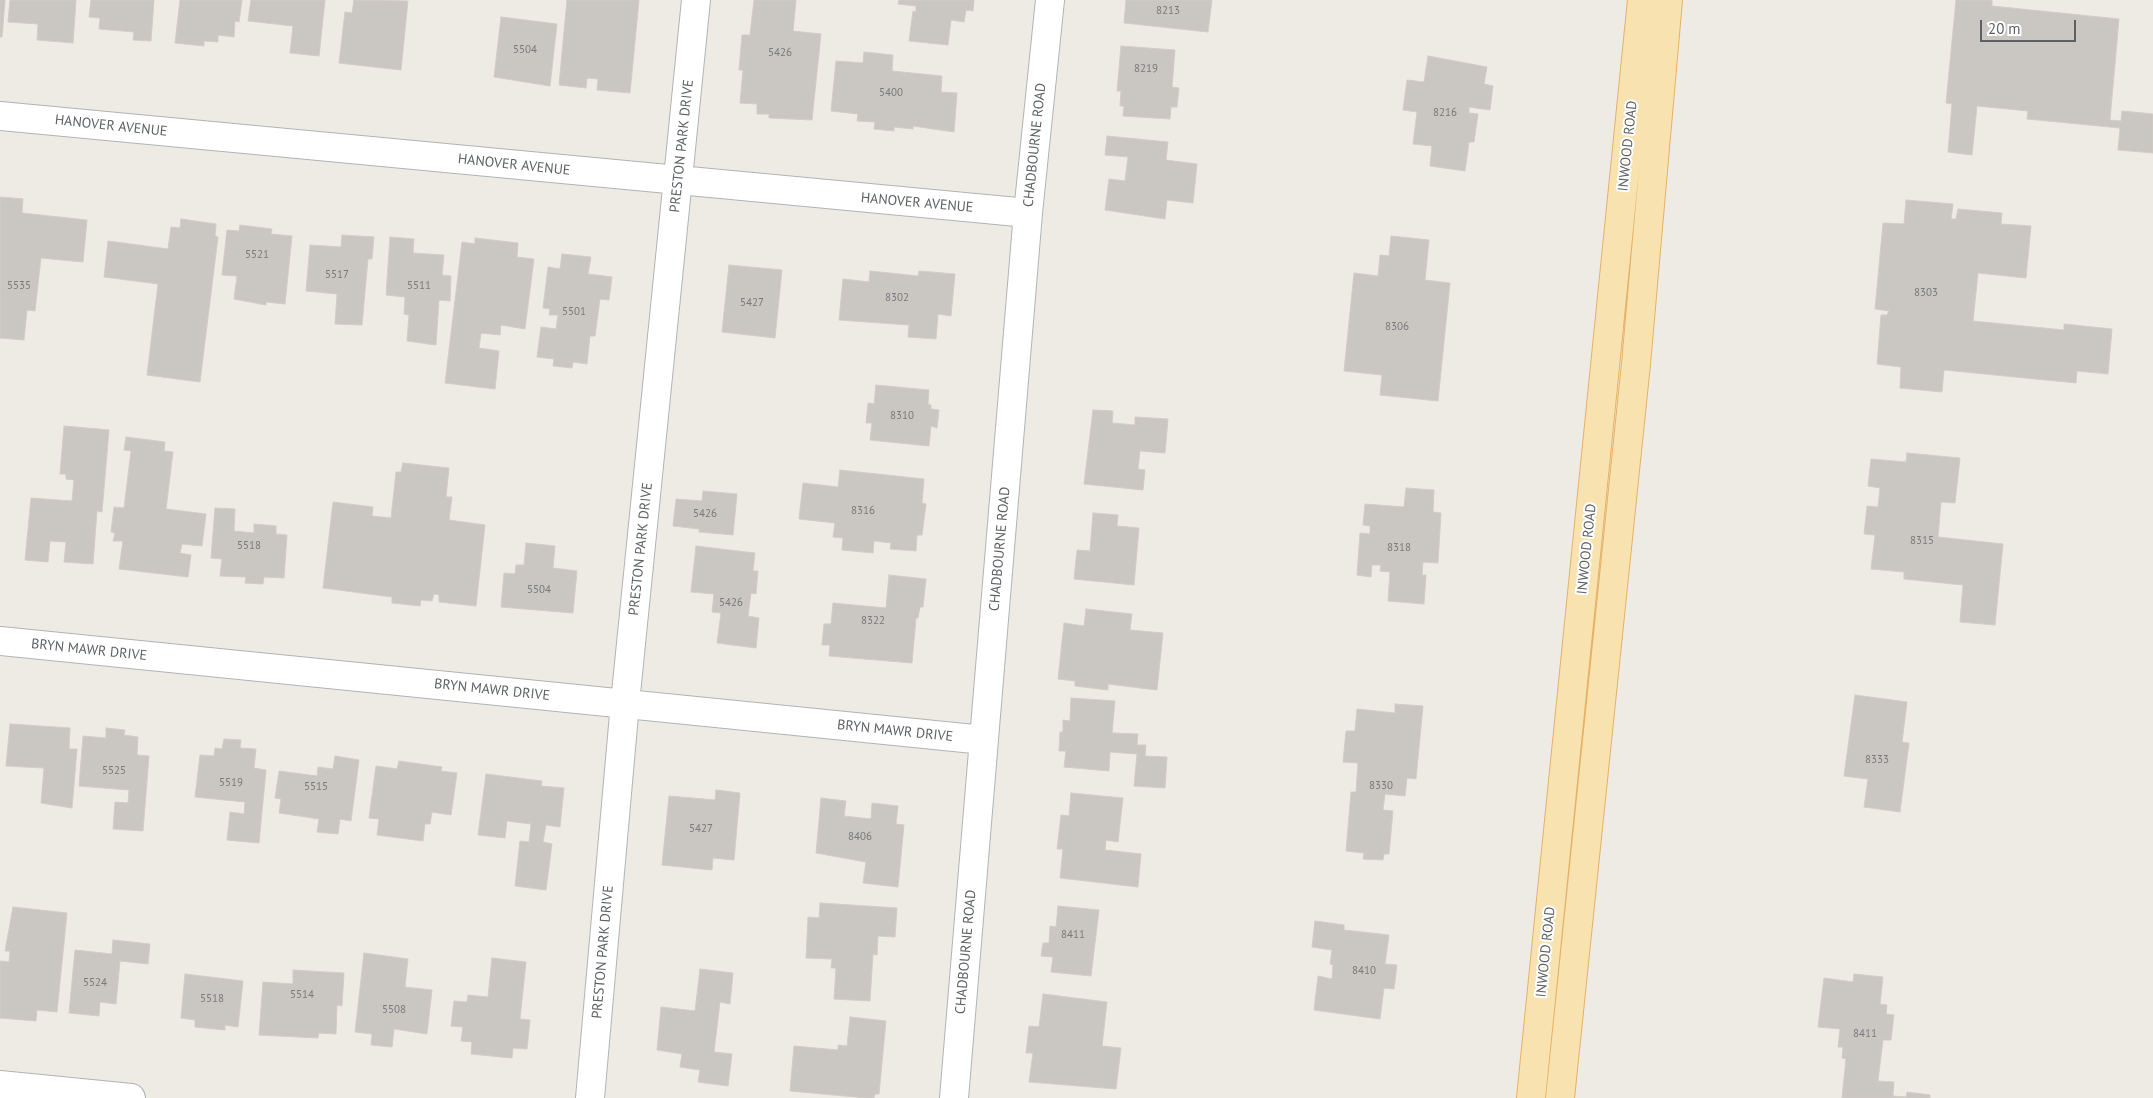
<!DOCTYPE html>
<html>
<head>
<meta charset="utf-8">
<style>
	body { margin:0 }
	#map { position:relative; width:2153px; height:1098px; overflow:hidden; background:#eeebe5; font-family:"PT Sans",sans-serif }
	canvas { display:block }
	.scale { position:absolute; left:1980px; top:20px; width:96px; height:22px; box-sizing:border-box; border:2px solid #5d6164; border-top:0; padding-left:6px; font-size:15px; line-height:18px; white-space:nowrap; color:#5d6164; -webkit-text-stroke:4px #fff; paint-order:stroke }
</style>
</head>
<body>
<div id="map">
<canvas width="2153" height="1098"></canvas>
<div class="scale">20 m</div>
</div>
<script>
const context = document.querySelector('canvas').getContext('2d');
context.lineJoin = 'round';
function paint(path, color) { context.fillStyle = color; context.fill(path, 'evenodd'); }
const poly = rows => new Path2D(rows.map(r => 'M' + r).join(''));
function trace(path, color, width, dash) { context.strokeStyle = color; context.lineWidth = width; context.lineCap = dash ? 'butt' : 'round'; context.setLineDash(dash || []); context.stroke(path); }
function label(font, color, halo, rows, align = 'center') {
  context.font = font + ' "PT Sans",sans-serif'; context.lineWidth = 4; context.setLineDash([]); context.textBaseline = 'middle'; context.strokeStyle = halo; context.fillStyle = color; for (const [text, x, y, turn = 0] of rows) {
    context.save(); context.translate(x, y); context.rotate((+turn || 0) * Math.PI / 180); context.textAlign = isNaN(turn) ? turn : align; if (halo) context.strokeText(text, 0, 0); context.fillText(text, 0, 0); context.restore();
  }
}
const building = poly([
	[0,0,5,0,2,37,0,37,0,0],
	[10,0,76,0,73,43,37,40,38,24,8,22,10,0],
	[91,0,154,0,151,41,133,40,134,32,99,29,100,18,89,17,91,0],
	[180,0,242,0,239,22,235,21,234,37,218,35,218,42,204,41,204,46,175,43,180,0],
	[251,0,325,0,319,56,290,53,293,26,248,21,251,0],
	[354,0,408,1,401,70,339,63,345,12,352,13,354,0],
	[567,0,639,0,630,93,597,90,598,79,587,78,586,88,559,85,567,0],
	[754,0,796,0,793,31,821,34,812,120,769,118,769,114,757,114,757,104,740,103,743,70,739,70,742,35,750,35,754,0],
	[899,0,974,0,973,11,966,10,964,22,951,20,948,45,909,41,913,11,916,12,916,6,898,4,899,0],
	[1126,0,1212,0,1208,32,1124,23,1126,0],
	[1956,0,1992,0,1992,6,2119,19,2110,120,2121,121,2122,111,2153,114,2153,153,2118,150,2120,128,2027,119,2028,111,1977,106,1972,155,1948,152,1952,104,1946,103,1956,0],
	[501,17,557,24,550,86,494,77,501,17],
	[1121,46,1175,50,1172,87,1179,88,1177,107,1171,107,1170,119,1123,116,1124,106,1120,106,1121,91,1117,91,1121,46],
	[864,52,893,55,892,71,942,76,941,92,957,93,954,132,913,126,913,129,894,127,894,131,874,129,875,122,857,121,858,114,831,111,836,61,863,63,864,52],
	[1428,56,1487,67,1484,84,1493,86,1490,110,1469,107,1469,113,1478,114,1474,142,1469,142,1465,171,1430,166,1432,146,1413,144,1417,112,1403,110,1407,80,1424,82,1428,56],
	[1107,136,1168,142,1166,160,1197,164,1193,203,1167,200,1165,219,1105,210,1109,179,1125,181,1128,157,1105,155,1107,136],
	[0,197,23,199,22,213,87,220,83,262,41,258,35,311,27,310,24,340,0,338,0,197],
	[1906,200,1953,204,1951,219,1956,219,1958,209,2002,213,2001,224,2031,226,2026,278,1978,273,1973,321,2064,330,2064,324,2112,329,2108,374,2077,371,2076,383,1944,370,1942,392,1900,388,1901,367,1877,364,1881,315,1887,315,1889,311,1875,309,1883,223,1904,224,1906,200],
	[181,219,216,224,215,236,218,237,200,382,147,375,158,284,104,277,108,241,168,249,171,227,180,228,181,219],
	[240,225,272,229,271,234,292,236,285,304,266,302,266,305,234,299,237,276,222,275,227,230,239,231,240,225],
	[342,235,374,237,372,259,368,259,362,325,335,324,337,294,306,291,310,245,341,247,342,235],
	[1391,236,1429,240,1425,280,1450,283,1438,401,1380,395,1382,375,1344,371,1354,273,1378,276,1380,255,1389,256,1391,236],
	[390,237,414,239,413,253,444,255,442,275,451,276,450,301,439,300,436,345,407,341,409,315,404,314,405,297,386,295,390,237],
	[475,238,518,243,517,257,534,259,525,329,501,325,500,335,481,333,479,348,499,351,495,389,445,383,462,242,475,244,475,238],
	[562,254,591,257,588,274,612,277,609,300,600,299,595,336,590,336,587,364,573,362,572,368,553,366,554,359,537,357,541,327,556,329,558,315,549,315,550,309,543,308,548,267,560,269,562,254],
	[729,265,782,270,775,338,722,332,729,265],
	[870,271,918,276,919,271,955,274,951,316,938,314,936,339,908,337,909,325,839,320,843,279,869,282,870,271],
	[876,385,929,390,928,404,931,405,931,409,939,410,937,428,931,426,929,446,870,440,872,423,866,423,868,403,874,404,876,385],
	[1093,410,1113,411,1112,423,1135,425,1135,417,1168,419,1165,453,1140,451,1138,469,1145,470,1143,490,1084,484,1093,410],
	[64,426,109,430,102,512,97,511,93,564,64,562,66,542,50,541,48,562,25,560,31,498,72,501,74,480,66,479,66,474,60,474,64,426],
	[126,437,165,442,164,451,173,452,166,509,206,514,202,546,182,544,180,553,191,555,188,577,119,569,123,541,113,541,115,533,111,532,114,507,124,508,131,451,124,450,126,437],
	[1907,453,1960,458,1955,503,1941,502,1938,537,2003,544,1995,625,1960,622,1963,585,1904,579,1904,572,1871,569,1875,535,1864,534,1867,506,1878,507,1880,488,1868,486,1871,459,1906,462,1907,453],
	[403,463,449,468,446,497,452,497,449,520,485,525,476,606,439,602,439,595,434,594,432,601,421,600,420,606,392,603,392,597,323,588,333,502,373,507,372,516,391,518,396,472,401,472,403,463],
	[840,470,924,479,922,503,926,504,922,535,917,535,916,551,890,549,891,543,874,541,873,553,842,550,843,538,833,537,835,523,799,519,803,483,838,487,840,470],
	[1406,488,1434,490,1433,512,1441,513,1438,563,1423,562,1422,575,1426,575,1424,604,1388,601,1390,572,1380,571,1381,565,1372,565,1371,577,1357,575,1360,533,1370,534,1370,526,1363,525,1365,504,1404,507,1406,488],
	[703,491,737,494,733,535,699,532,699,529,673,526,676,499,702,501,703,491],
	[215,508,235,509,234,531,254,533,254,524,276,526,276,534,287,535,284,578,264,577,263,584,245,583,246,577,220,576,222,559,211,558,215,508],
	[1093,513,1118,515,1117,526,1139,528,1134,585,1074,579,1077,550,1090,551,1093,513],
	[526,543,555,546,553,568,577,571,573,613,501,607,504,573,515,574,516,565,524,565,526,543],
	[696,546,755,553,753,571,758,571,756,594,751,593,748,616,759,618,756,648,717,643,721,613,712,612,714,594,691,592,696,546],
	[889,575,926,579,923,607,920,607,918,618,916,618,912,663,829,656,830,645,822,645,824,624,831,624,833,603,886,608,889,575],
	[1086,609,1132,614,1130,630,1163,633,1157,690,1108,684,1108,690,1075,686,1075,681,1058,679,1064,623,1084,626,1086,609],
	[1855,695,1907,702,1902,742,1909,743,1900,812,1864,807,1868,779,1844,776,1855,695],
	[1071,698,1115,701,1112,733,1138,734,1137,745,1146,745,1145,756,1167,757,1165,788,1134,786,1137,754,1110,752,1109,771,1064,767,1066,751,1059,751,1060,732,1063,732,1063,720,1070,721,1071,698],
	[1395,704,1423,706,1416,779,1407,778,1405,796,1385,794,1383,810,1393,811,1389,854,1384,854,1383,860,1363,859,1364,853,1346,851,1351,792,1356,792,1358,763,1343,762,1346,731,1355,731,1357,709,1395,713,1395,704],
	[10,724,70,728,69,749,77,749,72,808,41,803,44,768,6,766,10,724],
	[106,728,125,730,124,735,138,737,137,755,149,756,143,831,113,829,115,802,128,803,129,790,79,786,83,736,106,738,106,728],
	[224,739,241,740,240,748,256,749,254,768,266,770,259,843,227,840,230,812,244,814,245,802,195,797,200,755,214,756,215,748,222,749,224,739],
	[335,756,359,760,351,821,340,819,338,834,317,832,319,819,279,813,281,799,275,798,279,771,317,776,318,767,333,769,335,756],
	[399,761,442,767,441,771,457,773,451,815,432,812,430,824,425,824,423,841,377,835,379,819,369,818,376,766,397,769,399,761],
	[486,774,542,781,541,786,564,788,560,827,546,825,543,842,552,844,546,890,515,886,520,841,529,842,531,824,507,821,505,838,478,835,486,774],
	[716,790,740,793,734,860,713,858,712,870,662,865,669,796,715,800,716,790],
	[1071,793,1123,798,1118,842,1106,840,1105,850,1141,854,1138,887,1060,878,1063,849,1057,849,1061,815,1069,816,1071,793],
	[821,798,846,801,844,816,871,819,872,803,898,806,896,824,904,825,898,887,863,883,866,862,816,853,821,798],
	[820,903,897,908,895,937,878,936,877,955,873,954,870,1001,834,999,836,968,831,968,832,959,806,958,808,917,819,918,820,903],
	[1058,906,1099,910,1091,976,1051,972,1053,957,1041,956,1043,943,1049,943,1050,926,1056,927,1058,906],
	[13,907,67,913,57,1012,37,1010,36,1021,0,1018,0,961,9,962,10,951,5,951,13,907],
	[1315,921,1344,925,1344,930,1389,935,1385,964,1397,965,1394,989,1384,988,1380,1019,1314,1010,1318,976,1332,979,1333,965,1330,964,1332,950,1312,947,1315,921],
	[113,940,150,944,148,964,120,961,116,1004,100,1002,99,1016,69,1013,75,950,112,954,113,940],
	[364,953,408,959,405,987,432,990,427,1034,394,1029,392,1047,371,1045,372,1034,355,1032,364,953],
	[492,958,526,962,520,1019,530,1020,527,1049,513,1048,512,1058,471,1054,472,1042,461,1041,463,1027,451,1026,454,1001,467,1002,468,995,488,997,492,958],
	[700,969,733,973,730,1004,720,1002,714,1052,732,1054,728,1086,698,1082,700,1070,680,1067,682,1054,657,1050,661,1007,695,1011,700,969],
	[293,970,344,973,342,1006,337,1005,336,1034,319,1033,318,1038,259,1035,263,982,293,984,293,970],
	[185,974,243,981,238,1027,225,1025,225,1030,195,1027,195,1020,181,1018,185,974],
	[1854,974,1883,977,1880,1004,1887,1005,1886,1014,1894,1015,1891,1040,1883,1040,1878,1081,1894,1082,1893,1096,1906,1097,1907,1092,1930,1095,1930,1098,1842,1098,1846,1059,1842,1058,1843,1047,1838,1047,1840,1029,1818,1027,1824,978,1853,982,1854,974],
	[1043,994,1107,1002,1102,1046,1121,1048,1116,1089,1029,1082,1033,1053,1026,1053,1029,1026,1039,1027,1043,994],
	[850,1017,886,1021,879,1094,875,1094,874,1098,866,1098,790,1091,794,1046,838,1050,838,1045,847,1046,850,1017]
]);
paint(building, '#cac6c2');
trace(building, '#d2ccc4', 1);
const minor = poly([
	[0,116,1028,213],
	[0,641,984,740],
	[0,1085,131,1098],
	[590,1098,625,703,696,0],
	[954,1098,1028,213,1050,0]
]);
const major = poly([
	[1531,1098,1642,0],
	[1560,1098,1636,364,1668,0]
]);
trace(minor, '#b0b3b6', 30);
trace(major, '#e6b066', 30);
trace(minor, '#fff', 28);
trace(major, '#f8e3b0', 28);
label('11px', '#787a7c', null, [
	["8213",1168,11],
	["5504",525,50],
	["5426",780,53],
	["8219",1146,69],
	["5400",891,93],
	["8216",1445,113],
	["5521",257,255],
	["5517",337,275],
	["5535",19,286],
	["5511",419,286],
	["8303",1926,293],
	["8302",897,298],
	["5427",752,303],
	["5501",574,312],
	["8306",1397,327],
	["8310",902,416],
	["8316",863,511],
	["5426",705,514],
	["8315",1922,541],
	["5518",249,546],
	["8318",1399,548],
	["5504",539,590],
	["5426",731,603],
	["8322",873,621],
	["8333",1877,760],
	["5525",114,771],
	["5519",231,783],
	["8330",1381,786],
	["5515",316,787],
	["5427",701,829],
	["8406",860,837],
	["8411",1073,935],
	["8410",1364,971],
	["5524",95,983],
	["5514",302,995],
	["5518",212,999],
	["5508",394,1010],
	["8411",1865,1034]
]);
label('14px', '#5d6164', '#fff', [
	["HANOVER AVENUE",111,126,6],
	["CHADBOURNE ROAD",1035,145,-84],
	["PRESTON PARK DRIVE",682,146,-84],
	["INWOOD ROAD",1628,146,-84],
	["HANOVER AVENUE",514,165,6],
	["HANOVER AVENUE",917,203,5],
	["PRESTON PARK DRIVE",641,549,-84],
	["CHADBOURNE ROAD",1000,549,-85],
	["INWOOD ROAD",1587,549,-84],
	["BRYN MAWR DRIVE",89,650,6],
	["BRYN MAWR DRIVE",492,690,6],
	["BRYN MAWR DRIVE",895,731,6],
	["PRESTON PARK DRIVE",603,952,-85],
	["CHADBOURNE ROAD",966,952,-85],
	["INWOOD ROAD",1546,952,-84]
]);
</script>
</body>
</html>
